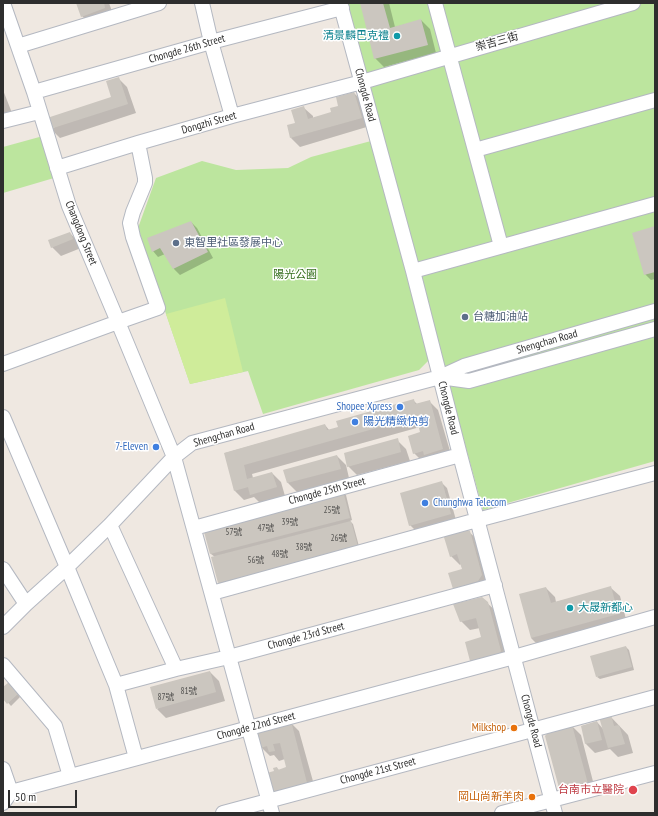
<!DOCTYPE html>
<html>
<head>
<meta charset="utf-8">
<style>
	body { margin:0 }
	#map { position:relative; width:658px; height:816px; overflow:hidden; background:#efe8e1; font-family:"PT Sans Narrow",sans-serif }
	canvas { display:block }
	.frame { position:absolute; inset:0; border:4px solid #2e2e2e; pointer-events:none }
	.scale { position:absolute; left:8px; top:790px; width:69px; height:18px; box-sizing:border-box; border:2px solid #2e2e2e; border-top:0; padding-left:5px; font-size:12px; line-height:14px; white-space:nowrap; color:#2e2e2e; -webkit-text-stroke:3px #fff; paint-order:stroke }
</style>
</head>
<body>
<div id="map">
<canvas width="658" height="816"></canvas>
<div class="frame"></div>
<div class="scale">50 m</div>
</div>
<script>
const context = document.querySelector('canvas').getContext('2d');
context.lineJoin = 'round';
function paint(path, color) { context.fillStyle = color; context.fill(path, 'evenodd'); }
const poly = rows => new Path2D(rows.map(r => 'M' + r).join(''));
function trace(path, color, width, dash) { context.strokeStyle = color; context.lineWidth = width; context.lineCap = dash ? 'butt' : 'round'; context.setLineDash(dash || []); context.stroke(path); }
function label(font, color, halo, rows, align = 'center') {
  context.font = font + ' "PT Sans Narrow","Noto Sans TC",sans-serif'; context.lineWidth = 3; context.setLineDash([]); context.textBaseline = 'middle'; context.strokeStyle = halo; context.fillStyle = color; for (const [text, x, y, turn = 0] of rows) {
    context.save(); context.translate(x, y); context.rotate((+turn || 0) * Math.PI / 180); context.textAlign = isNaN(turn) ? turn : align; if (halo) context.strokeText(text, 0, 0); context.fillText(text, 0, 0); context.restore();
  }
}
paint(poly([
	[344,3,655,3,655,461,483,510],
	[43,136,54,178,3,193,3,147],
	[371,141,429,360,419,370,263,414,248,371,190,384,166,314,138,228,156,178,202,161,236,170,288,168,311,157]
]), '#bce59e');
paint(poly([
	[225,298,243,372,190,384,166,314]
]), '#cfec9a');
paint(poly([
	[77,3,109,3,114,17,91,25,82,16],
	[361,3,389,3,395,27,421,20,430,29,436,53,384,67,375,58],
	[118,78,127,87,136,113,60,138,51,129,112,97],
	[3,90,12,113,3,116],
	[354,93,363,102,370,126,300,147,291,138,296,123,304,108,313,116,313,118,332,113],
	[191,222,197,228,213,258,180,275,174,269,165,254,158,257,153,251],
	[655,227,655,279,651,280,645,274],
	[70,233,78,242,81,248,61,256,52,247],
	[413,400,417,404,429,401,438,410,452,458,423,462,414,453,421,433,420,427,252,474,253,478,272,473,281,482,285,496,260,503,254,497,244,500,235,491,225,453,325,425,330,431],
	[397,440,406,449,410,461,357,475,348,466],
	[337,456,346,465,349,478,297,492,288,483,284,471],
	[441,482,447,488,456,520,416,531,410,525],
	[343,493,346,495,352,520,350,521,353,524,360,550,222,586,219,583,212,558,215,557,211,554,205,529],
	[469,532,479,541,491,584,462,597,454,588,463,570,461,564,460,565,451,556],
	[546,588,555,597,556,602,611,588,620,596,627,623,540,647,531,638],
	[487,603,497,612,509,661,506,665,482,638,480,628,470,630,461,621],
	[626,647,629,650,634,670,600,679,597,677],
	[210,672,219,681,225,701,166,718,157,709],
	[12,686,20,697,11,706,3,697,3,688],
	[610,716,628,735,633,753,618,757,610,749,595,753,586,744,582,726,597,722,604,730],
	[290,722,299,731,316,792,282,801,273,792,275,772,277,768,279,770,288,768,285,759,279,761,274,755,270,756,261,747],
	[572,726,581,735,596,793,570,796,560,787]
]), '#0003');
paint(poly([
	[76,3,104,3,105,8,81,17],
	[360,3,383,3,390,28,421,19,428,45,374,59],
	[119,77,128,104,50,129,47,118,111,97,106,81],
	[354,92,362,118,290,138,287,125,295,123,291,110,304,106,308,119,331,112,330,108,338,106,336,97],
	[191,221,208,252,173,269,160,248,152,252,147,238],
	[655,226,655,272,644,275,632,233],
	[70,232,73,239,51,248,48,240],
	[414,399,415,404,430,400,443,449,424,455,423,451,413,454,408,436,420,432,416,417,244,465,247,479,272,472,277,487,250,495,248,487,234,491,224,453,325,424,327,430,338,427,336,421],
	[398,438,401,452,347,467,344,453],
	[337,455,341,469,287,483,283,470],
	[442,481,451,514,409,526,400,493],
	[343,491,350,518,210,554,203,528],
	[351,521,358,547,218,583,211,557],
	[463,528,470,531,482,575,478,581,453,589,448,573,462,569,457,554,450,557,443,534],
	[611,586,618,614,531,638,519,594,546,587,551,603],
	[482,597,488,602,501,651,497,656,473,663,470,661,465,642,481,637,476,618,460,622,453,604],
	[626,646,632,667,596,677,590,656],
	[210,671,216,692,156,709,150,687],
	[9,682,18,694,7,704,3,699,3,687],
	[611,715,614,726,619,725,625,744,608,748,599,717],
	[291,721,307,783,272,792,267,773,274,771,273,768,277,767,278,770,286,767,280,743,273,744,275,751,269,752,267,746,260,748,255,730],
	[597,721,602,740,585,744,581,726],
	[572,725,588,784,565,790,559,788,545,736,549,731]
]), '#cbc6bf');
const minor = poly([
	[3,3,34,92,69,206,118,322,174,457,272,813],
	[202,3,211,42,232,116],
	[340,3,413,271,460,455,555,813],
	[435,3,501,246],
	[18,46,159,3],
	[34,92,211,42,342,8],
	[3,121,39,112],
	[475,150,655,100],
	[57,168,138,143,232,116,362,82,633,3],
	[413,271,655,204],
	[3,364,118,322,158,308,133,237,130,223,133,212,145,183,145,178,138,143],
	[440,377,469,381,655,329],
	[3,417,67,567,116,685,136,758],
	[110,525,176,669],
	[194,528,460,455],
	[3,569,26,604],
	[212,593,477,520,655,473],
	[3,627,26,604,67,567,110,525,174,457,192,443,440,377,464,366,655,311],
	[3,665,55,726,70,776],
	[116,685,176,669,229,657,495,585],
	[3,769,11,792],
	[3,803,11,792,249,728,514,657,655,617],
	[223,813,655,697],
	[502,813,655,773]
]);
trace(minor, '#b4b8c1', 16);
trace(minor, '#fff', 14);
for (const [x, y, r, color] of [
	[397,36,4,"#0f9aa8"],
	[176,243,4,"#5c6f8a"],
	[465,317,4,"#5c6f8a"],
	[400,407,4,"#3f7fe0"],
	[355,422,4,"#3f7fe0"],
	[156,447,4,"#3f7fe0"],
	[425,503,4,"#3f7fe0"],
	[570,608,4,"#0f9aa8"],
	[514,728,4,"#e8710a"],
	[633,790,5,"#e0444e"],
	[532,797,4,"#e8710a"]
]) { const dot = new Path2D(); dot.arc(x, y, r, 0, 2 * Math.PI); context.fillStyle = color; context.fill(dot); trace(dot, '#fff', 1.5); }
label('9px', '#555452', null, [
	["25號",332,510],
	["39號",290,522],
	["47號",266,528],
	["57號",234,532],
	["26號",339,538],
	["38號",304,547],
	["48號",280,554],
	["56號",256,560],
	["81號",189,691],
	["87號",166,697]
]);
label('11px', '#0d838f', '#fff', [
	["清景麟巴克禮",389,36],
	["大晟新都心",578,608,"left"]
], 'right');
label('11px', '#2e2e2e', '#fff', [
	["崇吉三街",497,42,-16],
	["Chongde 26th Street",187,49,-16],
	["Chongde Road",365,95,75],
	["Dongzhi Street",209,123,-16],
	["Changdong Street",81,233,68],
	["Shengchan Road",547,342,-16],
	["Chongde Road",448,408,76],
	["Shengchan Road",224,435,-16],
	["Chongde 25th Street",327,491,-15],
	["Chongde 23rd Street",306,636,-15],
	["Chongde Road",531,721,75],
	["Chongde 22nd Street",256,726,-15],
	["Chongde 21st Street",378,771,-15]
]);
label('11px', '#4e5e75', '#fff', [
	["東智里社區發展中心",184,243],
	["台糖加油站",473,317]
], 'left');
label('11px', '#336d1b', '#fff', [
	["陽光公園",295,275]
]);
label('11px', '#366cbe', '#fff', [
	["Shopee Xpress",392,407],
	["陽光精緻快剪",363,422,"left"],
	["7-Eleven",148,447],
	["Chunghwa Telecom",433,503,"left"]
], 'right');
label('11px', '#c56008', '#fff', [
	["Milkshop",506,728],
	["岡山尚新羊肉",524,797]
], 'right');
label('11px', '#be3a42', '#fff', [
	["台南市立醫院",624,790]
], 'right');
</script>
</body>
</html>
